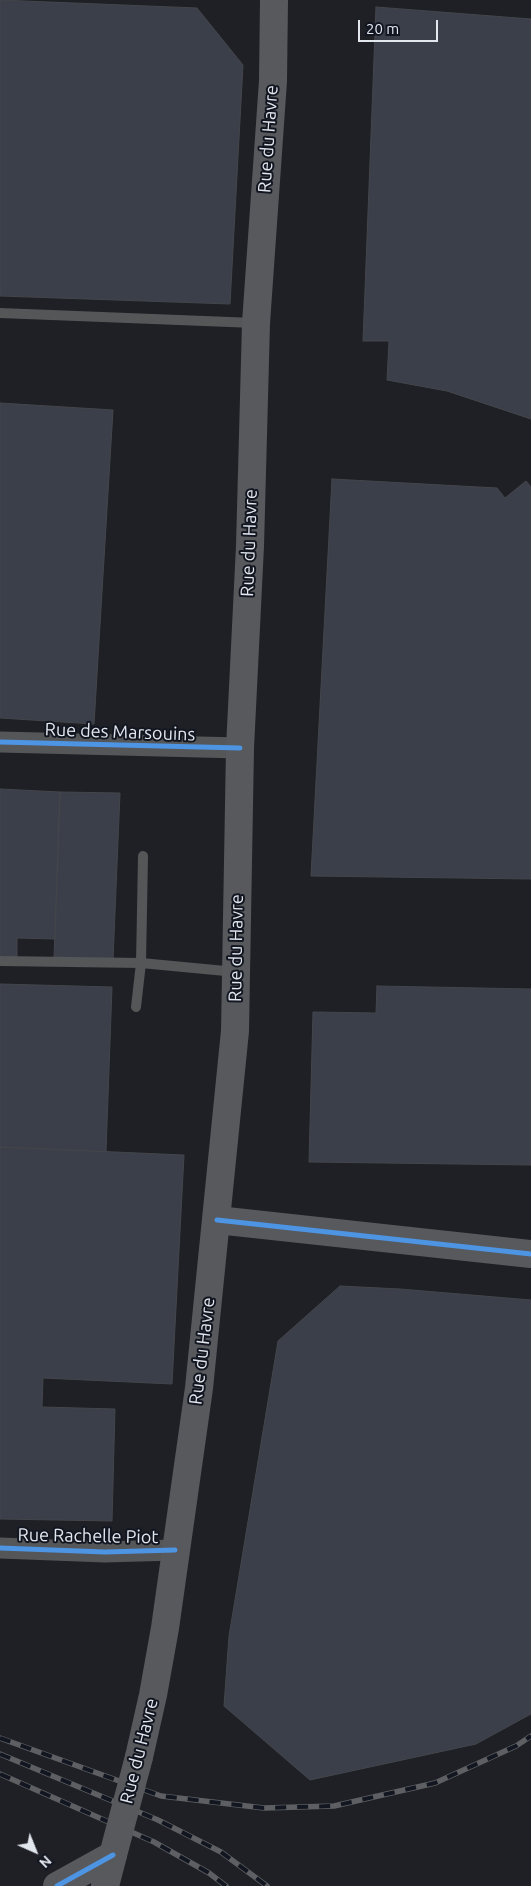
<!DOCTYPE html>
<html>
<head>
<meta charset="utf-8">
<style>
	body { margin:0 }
	#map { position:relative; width:531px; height:1886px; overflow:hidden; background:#1e2026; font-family:Ubuntu,sans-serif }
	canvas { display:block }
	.north { position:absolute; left:10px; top:1826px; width:50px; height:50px; -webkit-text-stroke:4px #121620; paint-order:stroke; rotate:136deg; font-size:14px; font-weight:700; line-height:20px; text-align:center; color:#e2e6ed }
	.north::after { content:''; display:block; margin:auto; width:18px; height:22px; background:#e2e6ed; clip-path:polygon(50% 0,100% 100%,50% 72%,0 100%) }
	.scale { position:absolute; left:358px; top:20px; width:80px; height:22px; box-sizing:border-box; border:2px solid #e2e6ed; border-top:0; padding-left:6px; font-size:15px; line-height:18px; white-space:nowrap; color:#e2e6ed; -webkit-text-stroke:4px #121620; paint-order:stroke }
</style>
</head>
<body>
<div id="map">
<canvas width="531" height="1886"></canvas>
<div class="north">N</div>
<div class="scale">20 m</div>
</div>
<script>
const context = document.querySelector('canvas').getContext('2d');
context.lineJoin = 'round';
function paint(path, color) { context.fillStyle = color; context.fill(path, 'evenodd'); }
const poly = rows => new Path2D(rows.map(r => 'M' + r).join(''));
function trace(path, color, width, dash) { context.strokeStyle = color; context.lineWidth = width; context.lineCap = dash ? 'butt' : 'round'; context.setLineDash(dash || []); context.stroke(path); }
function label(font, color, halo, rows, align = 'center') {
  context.font = font + ' Ubuntu,sans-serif'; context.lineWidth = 4; context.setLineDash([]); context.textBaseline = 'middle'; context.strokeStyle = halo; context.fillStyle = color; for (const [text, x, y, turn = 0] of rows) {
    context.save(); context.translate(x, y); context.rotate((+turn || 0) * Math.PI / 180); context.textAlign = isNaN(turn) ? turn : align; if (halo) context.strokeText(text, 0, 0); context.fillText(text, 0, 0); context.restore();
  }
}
const building = poly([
	[0,0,197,8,243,65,230,304,0,296,0,0],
	[376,7,531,19,531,419,447,391,387,380,389,341,363,341,376,7],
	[0,403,113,410,94,724,0,718,0,403],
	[332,479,497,488,505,498,526,481,531,487,531,879,311,876,332,479],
	[0,789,60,792,55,939,17,938,17,957,0,956,0,789],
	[60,792,120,793,113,960,54,957,60,792],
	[0,984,112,987,106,1152,0,1147,0,984],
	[377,986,531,989,531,1165,309,1162,313,1012,376,1013,377,986],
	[0,1147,184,1155,172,1384,43,1378,42,1407,115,1409,112,1521,0,1519,0,1147],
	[340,1286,400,1289,531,1300,531,1714,476,1744,310,1780,224,1706,229,1636,278,1341,340,1286]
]);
paint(building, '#3b3f4a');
trace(building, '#44464b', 1);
trace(poly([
	[0,313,255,323],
	[0,961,141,963,236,972],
	[136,1007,141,963,143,856]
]), '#555658', 10);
trace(poly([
	[0,742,240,748],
	[0,1548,105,1552,175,1550]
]), '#555658', 21);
trace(poly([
	[217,1220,531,1254],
	[139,1757,153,1695,165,1628,199,1388,235,1031,240,748,250,546,256,323,273,81,274,0],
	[57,1886,113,1855],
	[105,1886,113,1855]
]), '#58595c', 28);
const rail = poly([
	[0,1738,161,1796,264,1808,334,1806,435,1783,516,1746,531,1736],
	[0,1754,158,1820,221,1852,267,1886],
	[0,1774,154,1842,209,1873,226,1886]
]);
trace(rail, '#5e5f62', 5.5);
trace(rail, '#121620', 4, [11]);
trace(poly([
	[113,1855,139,1757]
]), '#58595c', 28);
trace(poly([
	[0,742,240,748],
	[217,1220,531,1254],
	[0,1548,105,1552,175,1550],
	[57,1886,113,1855]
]), '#4d94e3', 5);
label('18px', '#e2e6ed', '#121620', [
	["Rue du Havre",268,139,-86],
	["Rue du Havre",249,543,-88],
	["Rue des Marsouins",120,732,2],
	["Rue du Havre",236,948,-89],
	["Rue du Havre",202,1351,-83],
	["Rue Rachelle Piot",88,1536,1],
	["Rue du Havre",139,1751,-76]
]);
</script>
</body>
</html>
